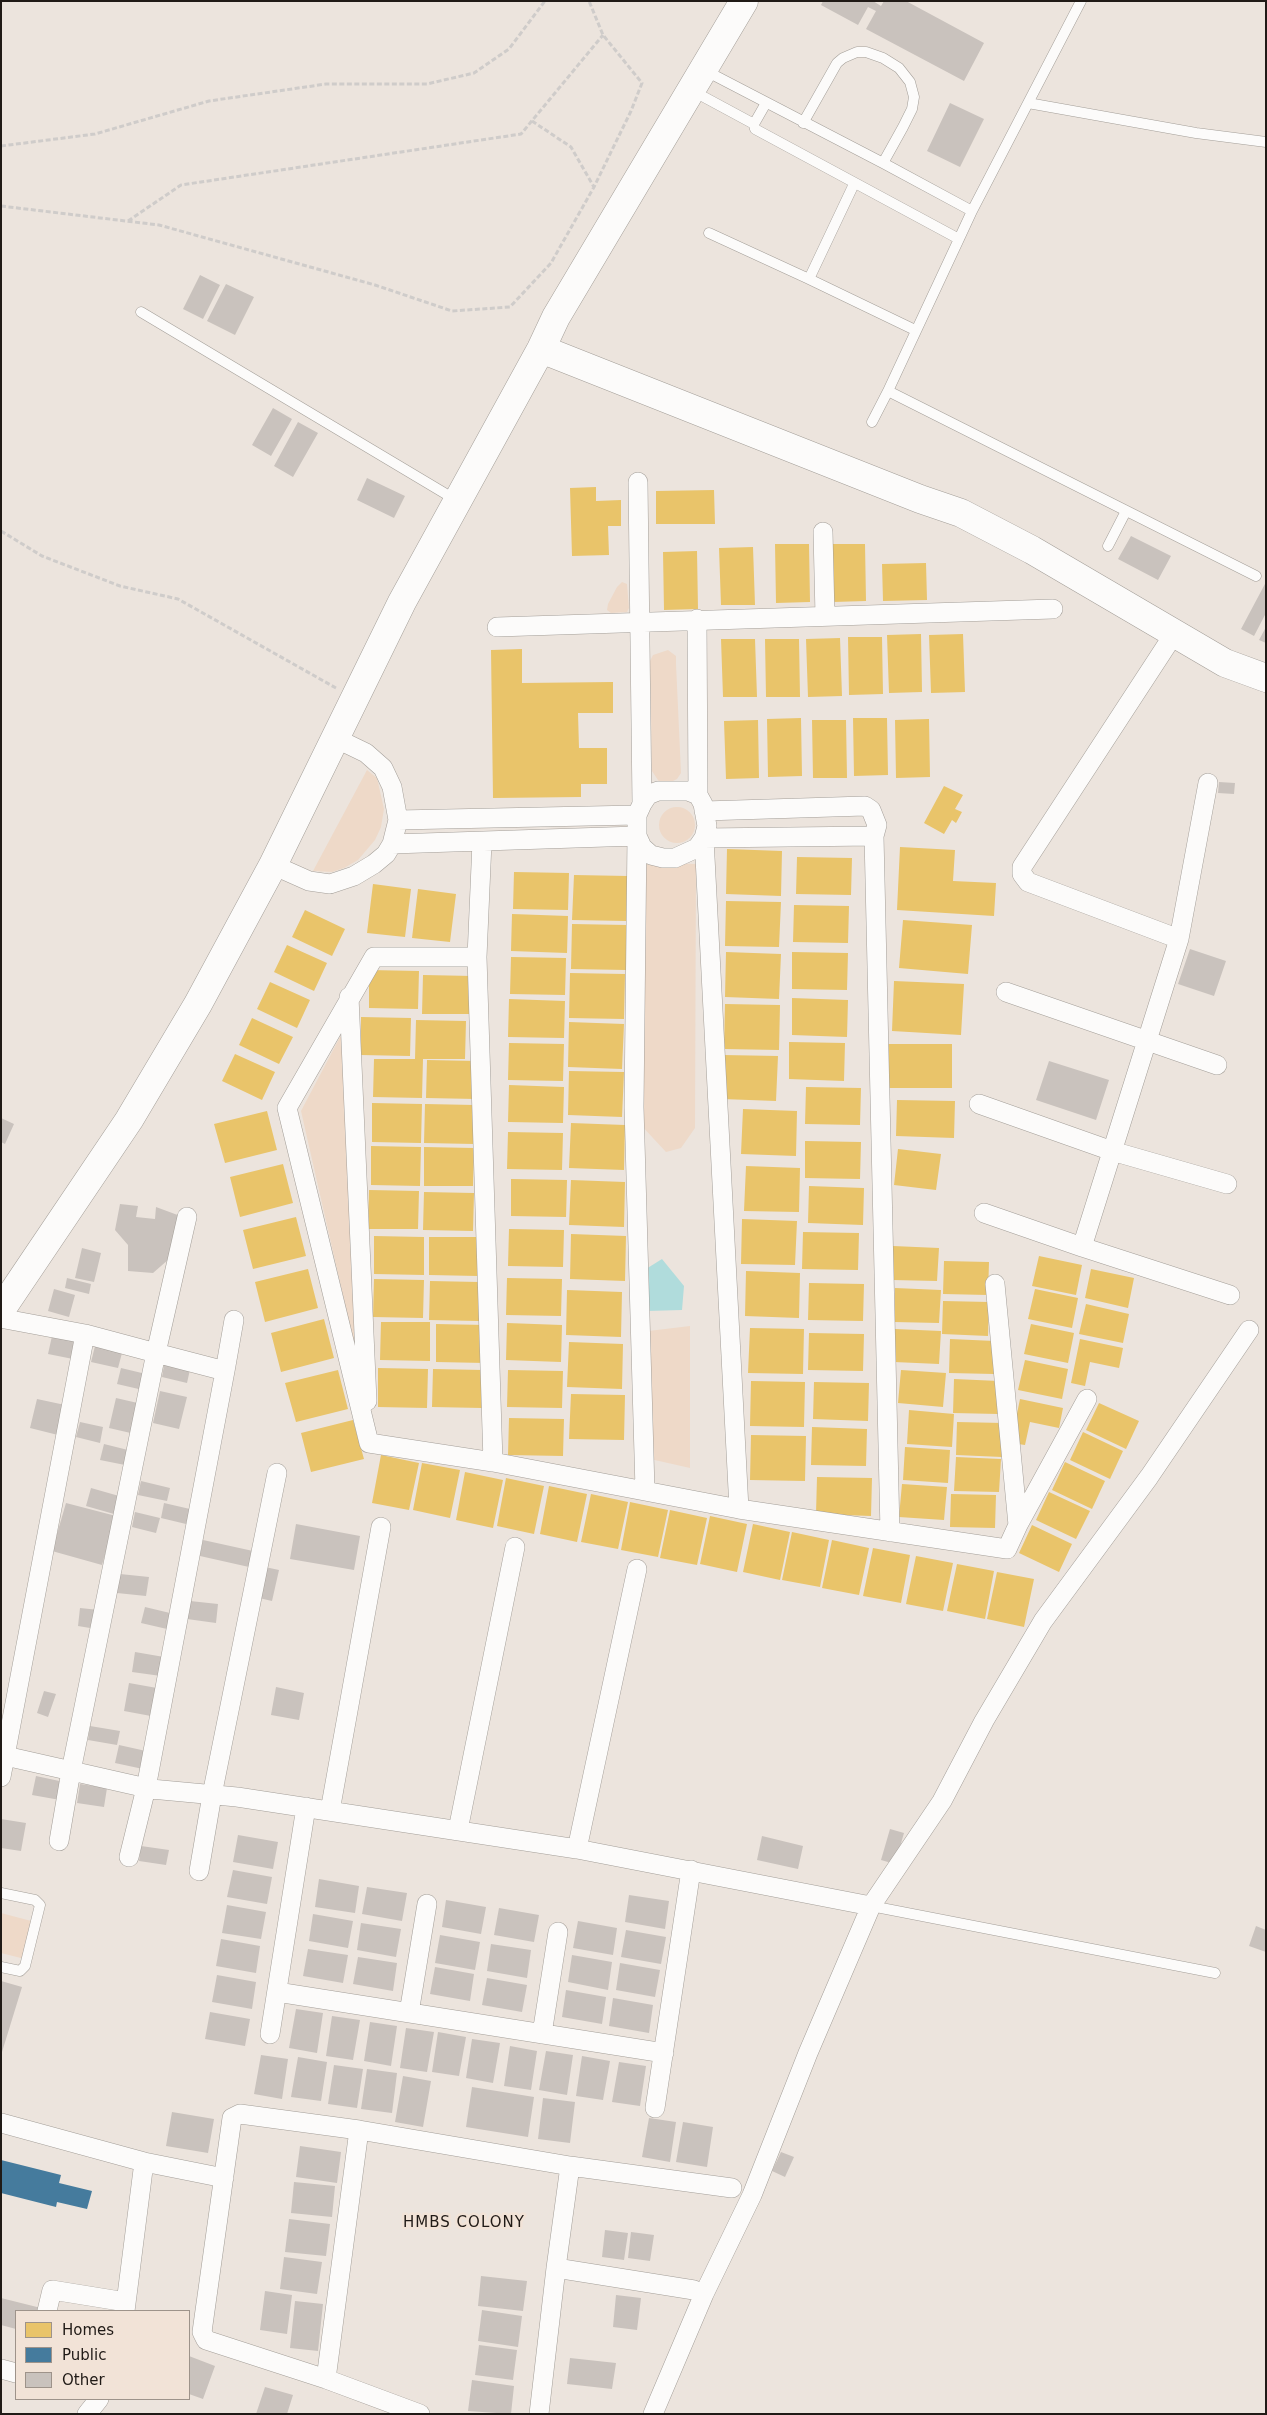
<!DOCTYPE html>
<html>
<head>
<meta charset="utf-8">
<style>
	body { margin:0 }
	#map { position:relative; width:1267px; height:2415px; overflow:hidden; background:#ece4dd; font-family:"DejaVu Sans",sans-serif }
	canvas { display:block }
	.frame { position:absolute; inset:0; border:2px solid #201a16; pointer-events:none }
	.legend { position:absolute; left:15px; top:2310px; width:175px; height:90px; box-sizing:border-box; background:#f2e3d7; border:1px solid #9e938a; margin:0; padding:6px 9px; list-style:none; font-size:15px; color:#201a16 }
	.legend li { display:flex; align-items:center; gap:10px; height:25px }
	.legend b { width:25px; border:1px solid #9e938a }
</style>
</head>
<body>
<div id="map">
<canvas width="1267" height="2415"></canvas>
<div class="frame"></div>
<ul class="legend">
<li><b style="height:14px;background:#e9c46a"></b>Homes</li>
<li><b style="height:14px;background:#457b9d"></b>Public</li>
<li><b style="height:14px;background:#c9c2bd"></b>Other</li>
</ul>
</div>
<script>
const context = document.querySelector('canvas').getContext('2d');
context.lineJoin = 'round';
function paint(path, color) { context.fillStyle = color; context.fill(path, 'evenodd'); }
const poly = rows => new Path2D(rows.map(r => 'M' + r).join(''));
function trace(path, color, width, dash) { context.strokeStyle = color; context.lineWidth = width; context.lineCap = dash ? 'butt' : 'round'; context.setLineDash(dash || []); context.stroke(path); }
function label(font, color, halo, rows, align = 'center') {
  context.font = font + ' "DejaVu Sans",sans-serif'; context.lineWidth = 5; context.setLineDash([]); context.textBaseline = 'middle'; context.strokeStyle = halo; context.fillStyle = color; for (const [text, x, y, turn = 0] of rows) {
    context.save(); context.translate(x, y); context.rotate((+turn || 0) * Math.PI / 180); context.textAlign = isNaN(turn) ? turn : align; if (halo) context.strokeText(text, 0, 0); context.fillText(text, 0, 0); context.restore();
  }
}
paint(poly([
	[622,582,627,584,629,608,627,612,611,613,607,610,608,604,617,587],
	[668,650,676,656,676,664,681,773,677,779,669,783,660,783,652,771,650,661,653,655],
	[367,770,377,778,384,809,381,827,375,840,358,860,344,868,332,872,313,871],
	'659 825a18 18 0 1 1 36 0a18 18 0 1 1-36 0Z',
	[644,863,696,864,695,1128,681,1148,666,1152,640,1124],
	[340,1037,348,1038,362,1352,354,1344,301,1111],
	[690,1326,690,1468,637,1456,640,1332],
	[1,1913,35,1922,25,1959,1,1953]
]), '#eed9c8');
paint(poly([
	[662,1259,684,1286,682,1310,647,1311,646,1269]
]), '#b0dcdc');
paint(poly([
	[596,487,596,501,621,500,621,526,608,526,609,555,572,556,570,488],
	[714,490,715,524,656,524,656,491],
	[775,544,809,544,810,602,776,603],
	[831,544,865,544,866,601,833,602],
	[753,547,755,605,721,605,719,548],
	[697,551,698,609,664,610,663,552],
	[926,563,927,600,883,601,882,564],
	[921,634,922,692,889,693,887,635],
	[963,634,965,692,931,693,929,635],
	[848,637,882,637,883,694,849,695],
	[840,638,842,696,808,697,806,639],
	[721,639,755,639,757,697,723,697],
	[765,639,799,639,800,697,766,697],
	[522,649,522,683,613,682,613,713,578,713,579,748,607,748,607,784,581,784,581,797,493,798,491,650],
	[801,718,802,776,768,777,767,719],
	[853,718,887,718,888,775,854,776],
	[929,719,930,777,896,778,895,720],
	[758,720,759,778,726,779,724,721],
	[812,720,846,720,847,778,813,778],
	[944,786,963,795,955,809,962,812,956,823,952,820,944,834,924,823],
	[900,847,955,850,953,881,996,883,994,916,897,910],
	[727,849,782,851,781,896,726,894],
	[797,857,852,858,851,895,796,894],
	[514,872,569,873,568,910,513,909],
	[574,875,628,876,627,921,572,920],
	[373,884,411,889,405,937,367,933],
	[418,889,456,894,450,942,412,938],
	[726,901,781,902,779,947,725,946],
	[794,905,849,906,848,943,793,942],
	[305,910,345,929,332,956,292,937],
	[512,914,568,916,567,953,511,951],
	[903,920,972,925,968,974,899,968],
	[572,924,627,925,626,970,571,969],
	[287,945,327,963,314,991,274,972],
	[726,952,781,954,779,999,725,997],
	[792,952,848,953,847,990,792,989],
	[511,957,566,958,565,995,510,994],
	[369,970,419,971,418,1009,369,1008],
	[570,973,625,974,624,1019,569,1018],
	[423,975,473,976,472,1014,422,1014],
	[894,981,964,984,961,1035,892,1031],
	[270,982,310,1000,297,1028,257,1009],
	[792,998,848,1000,847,1037,792,1035],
	[509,999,565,1001,564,1038,508,1037],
	[725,1004,780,1005,779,1050,724,1049],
	[361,1017,411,1018,410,1056,361,1055],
	[252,1018,293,1037,279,1064,239,1045],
	[416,1020,466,1021,465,1059,423,1059,422,1098,373,1097,374,1059,415,1059],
	[569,1022,624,1024,622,1069,568,1067],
	[789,1042,845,1043,844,1081,789,1079],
	[509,1043,564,1044,563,1081,508,1080],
	[885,1044,952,1044,952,1088,885,1088],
	[235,1054,275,1072,262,1100,222,1081],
	[723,1055,778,1056,776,1101,722,1099],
	[427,1060,477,1061,476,1099,426,1098],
	[569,1071,624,1072,622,1117,568,1115],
	[509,1085,564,1087,563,1123,508,1122],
	[806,1087,861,1088,860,1125,805,1124],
	[897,1100,955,1101,954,1138,896,1136],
	[372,1103,422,1104,421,1143,372,1142],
	[425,1104,475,1105,474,1144,424,1143],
	[743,1109,797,1111,796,1156,741,1154],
	[267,1111,277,1150,225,1163,214,1124],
	[571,1123,625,1125,624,1170,569,1168],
	[508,1132,563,1133,562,1170,507,1169],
	[805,1141,861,1142,860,1179,805,1178],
	[371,1146,421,1147,420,1186,371,1185],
	[424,1147,474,1148,473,1186,424,1186],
	[898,1149,941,1154,936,1190,894,1185],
	[283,1164,293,1203,240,1217,230,1177],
	[746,1166,800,1168,799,1212,744,1211],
	[511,1179,567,1180,566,1217,511,1216],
	[571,1180,625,1182,624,1227,569,1225],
	[809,1186,864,1188,863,1225,808,1223],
	[369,1190,419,1191,418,1229,368,1229],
	[424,1192,474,1193,473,1231,423,1230],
	[296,1217,306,1256,253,1269,243,1230],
	[742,1219,797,1221,795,1265,741,1264],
	[509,1229,564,1230,563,1267,508,1266],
	[803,1232,859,1233,858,1270,802,1269],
	[571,1234,626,1236,625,1281,570,1279],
	[374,1236,424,1237,424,1275,374,1274],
	[429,1237,479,1237,478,1276,429,1275],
	[893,1246,939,1248,937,1281,892,1280],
	[1039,1256,1082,1265,1076,1295,1032,1286],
	[944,1261,989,1262,988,1295,943,1294],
	[308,1269,318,1308,265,1322,255,1282],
	[1091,1269,1134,1278,1128,1308,1085,1298],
	[746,1271,800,1273,799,1318,745,1316],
	[507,1278,562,1279,561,1316,506,1315],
	[374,1279,424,1280,423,1318,373,1317],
	[430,1281,479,1282,479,1321,429,1320],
	[809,1283,864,1284,863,1321,808,1320],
	[895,1288,941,1290,939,1323,894,1322],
	[1035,1289,1078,1298,1072,1328,1028,1319],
	[567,1290,622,1292,621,1337,566,1335],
	[943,1301,989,1302,988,1336,942,1334],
	[1086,1304,1129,1314,1123,1343,1079,1334],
	[324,1319,334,1358,281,1372,271,1333],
	[381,1322,430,1322,430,1361,380,1360],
	[507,1323,562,1325,561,1362,506,1360],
	[436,1324,486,1325,485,1363,436,1362],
	[1031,1324,1074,1333,1068,1363,1024,1354],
	[750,1328,804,1329,803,1374,748,1373],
	[895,1329,941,1331,939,1364,894,1362],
	[809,1333,864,1334,863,1371,808,1370],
	[950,1339,995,1341,994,1374,949,1373],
	[1080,1339,1123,1348,1119,1368,1090,1362,1085,1386,1071,1383],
	[569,1342,623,1344,622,1389,567,1387],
	[1025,1360,1068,1369,1062,1399,1018,1390],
	[378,1368,428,1369,427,1408,378,1407],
	[433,1369,483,1370,482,1408,432,1407],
	[338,1370,348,1409,296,1422,285,1383],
	[508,1370,563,1371,562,1408,507,1407],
	[901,1370,946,1373,943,1407,898,1403],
	[954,1379,999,1381,998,1414,953,1413],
	[751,1381,805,1382,804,1427,750,1426],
	[814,1382,869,1383,868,1421,813,1419],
	[571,1394,625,1395,624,1440,569,1439],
	[1020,1399,1063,1408,1059,1428,1030,1422,1025,1445,1011,1443],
	[1099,1403,1139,1421,1126,1449,1086,1430],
	[909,1410,954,1414,952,1447,907,1444],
	[509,1418,564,1419,563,1456,508,1455],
	[353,1420,364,1459,311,1472,301,1433],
	[957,1422,1003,1423,1002,1457,956,1455],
	[812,1427,867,1429,866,1466,811,1465],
	[1083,1432,1123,1451,1110,1479,1070,1460],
	[751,1435,806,1436,805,1481,750,1480],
	[905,1447,950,1450,948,1483,903,1480],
	[381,1455,419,1463,409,1510,372,1503],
	[956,1457,1001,1459,999,1492,954,1491],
	[1065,1462,1105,1481,1092,1509,1052,1490],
	[422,1463,460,1470,450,1518,413,1510],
	[465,1472,503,1480,493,1528,456,1520],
	[817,1477,872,1478,871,1516,816,1514],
	[506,1478,544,1486,534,1534,497,1526],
	[902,1484,947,1487,944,1520,899,1517],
	[549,1486,587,1494,577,1542,540,1534],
	[1049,1492,1090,1511,1076,1539,1036,1520],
	[591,1494,628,1502,618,1549,581,1542],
	[951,1494,996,1495,995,1528,950,1527],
	[630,1502,668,1510,658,1557,621,1550],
	[670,1510,707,1518,697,1565,660,1558],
	[710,1516,747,1524,737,1572,700,1564],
	[753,1524,790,1532,780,1580,743,1572],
	[1032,1525,1072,1544,1059,1572,1019,1553],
	[792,1532,829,1540,820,1587,782,1580],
	[832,1540,869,1548,859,1595,822,1588],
	[873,1548,910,1555,901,1603,863,1596],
	[916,1556,953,1563,943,1611,906,1604],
	[957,1564,994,1571,985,1619,947,1611],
	[997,1572,1034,1579,1024,1627,987,1619]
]), '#e9c46a');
paint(poly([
	[1,2160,61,2175,59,2183,92,2191,87,2209,57,2202,56,2207,1,2193]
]), '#457b9d');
paint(poly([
	[823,1,873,1,881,6,884,1,906,1,984,43,964,81,866,29,876,11,868,7,858,25,821,5],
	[950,103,984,119,960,167,927,151],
	[200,275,220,285,203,319,183,309],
	[226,284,254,297,235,335,207,321],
	[273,408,292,419,271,456,252,445],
	[298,422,318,433,293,477,274,466],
	[367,478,405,496,394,518,357,500],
	[1131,536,1171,556,1158,580,1118,559],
	[1266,582,1266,613,1254,636,1241,629],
	[1266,627,1266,643,1259,640],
	[1219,782,1235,783,1234,794,1218,793],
	[1190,949,1226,961,1214,996,1178,984],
	[1049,1061,1109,1080,1096,1120,1036,1100],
	[1,1118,14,1124,5,1144,1,1142],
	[120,1204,138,1206,136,1217,155,1219,156,1207,183,1217,169,1259,153,1273,128,1271,128,1245,115,1230],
	[82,1248,101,1253,94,1282,75,1278],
	[67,1278,91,1284,89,1294,65,1288],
	[54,1289,75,1295,69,1317,48,1311],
	[52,1336,82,1342,78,1360,48,1354],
	[95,1346,122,1353,118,1368,91,1362],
	[165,1359,191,1365,187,1383,162,1377],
	[121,1368,146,1374,143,1390,117,1384],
	[160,1391,187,1397,179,1429,153,1423],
	[116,1398,142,1404,135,1434,109,1428],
	[37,1399,65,1405,58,1435,30,1428],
	[80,1422,103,1427,100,1443,76,1437],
	[104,1444,128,1450,125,1465,100,1460],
	[141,1481,170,1488,167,1501,138,1495],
	[91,1488,119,1496,114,1514,86,1506],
	[66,1503,116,1516,102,1565,52,1551],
	[164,1503,190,1509,186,1524,161,1518],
	[135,1512,160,1518,156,1533,132,1527],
	[296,1524,360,1536,354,1570,290,1559],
	[203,1540,253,1551,249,1567,200,1556],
	[265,1567,279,1570,272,1601,259,1598],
	[120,1574,149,1577,146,1596,117,1593],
	[190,1601,218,1604,216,1623,187,1619],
	[145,1607,170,1613,167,1629,141,1623],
	[80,1608,99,1610,96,1629,78,1626],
	[135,1652,164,1657,161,1676,132,1672],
	[129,1683,157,1688,151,1716,124,1711],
	[276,1687,304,1693,299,1720,271,1715],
	[44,1691,56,1694,48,1717,37,1713],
	[90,1726,120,1731,117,1745,88,1740],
	[119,1745,146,1751,143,1769,115,1763],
	[36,1776,64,1782,60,1800,32,1795],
	[80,1784,107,1788,104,1807,77,1803],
	[1,1819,26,1823,21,1851,1,1848],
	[890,1829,904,1833,895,1864,881,1860],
	[238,1835,278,1842,273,1869,233,1862],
	[762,1836,803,1846,798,1869,757,1860],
	[141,1846,169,1850,166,1865,139,1861],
	[233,1870,272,1877,267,1904,227,1897],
	[319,1879,359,1886,355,1913,315,1907],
	[367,1887,407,1893,402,1921,362,1914],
	[629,1895,669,1901,665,1929,625,1922],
	[446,1900,486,1907,481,1934,442,1927],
	[227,1905,266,1912,261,1939,222,1933],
	[499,1908,539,1915,534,1942,494,1935],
	[313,1914,353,1921,348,1948,309,1941],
	[578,1921,617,1928,613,1955,573,1948],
	[361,1923,401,1929,396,1957,357,1950],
	[1256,1926,1266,1930,1266,1952,1249,1946],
	[626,1930,666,1937,661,1964,621,1957],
	[440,1935,480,1942,475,1970,435,1963],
	[221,1939,260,1946,256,1973,216,1966],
	[491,1944,531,1950,527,1978,487,1971],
	[308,1949,348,1955,343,1983,303,1976],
	[572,1955,612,1962,608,1990,568,1982],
	[358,1957,397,1963,393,1991,353,1984],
	[620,1963,660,1970,655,1997,616,1990],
	[435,1967,474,1974,470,2001,430,1994],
	[217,1975,256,1982,252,2009,212,2002],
	[487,1978,527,1985,522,2012,482,2005],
	[1,1981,22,1987,2,2052,1,2052],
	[566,1990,606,1997,602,2024,562,2017],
	[613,1998,653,2005,649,2033,609,2026],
	[296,2009,323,2013,317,2053,289,2048],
	[210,2012,250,2019,245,2046,205,2039],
	[332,2016,360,2020,353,2060,326,2056],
	[370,2022,397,2026,391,2066,364,2061],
	[406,2028,434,2032,427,2072,400,2068],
	[438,2032,466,2037,459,2076,432,2072],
	[472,2039,500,2043,493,2083,466,2078],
	[510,2046,537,2051,531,2090,504,2086],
	[546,2051,573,2055,567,2095,539,2090],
	[261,2055,288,2059,282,2099,254,2094],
	[582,2056,610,2061,603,2100,576,2096],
	[298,2057,327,2062,321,2101,291,2097],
	[619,2062,646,2066,640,2106,612,2102],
	[334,2065,363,2069,357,2108,328,2104],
	[367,2069,397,2073,392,2113,361,2109],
	[403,2076,431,2081,423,2127,395,2122],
	[472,2087,534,2097,528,2137,466,2127],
	[543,2098,575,2102,570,2143,538,2139],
	[172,2112,214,2119,208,2153,166,2146],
	[649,2118,676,2122,670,2162,642,2157],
	[683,2122,713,2127,707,2167,676,2162],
	[300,2146,341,2152,337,2183,296,2177],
	[781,2152,794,2157,785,2177,772,2171],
	[294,2182,335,2186,332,2217,291,2213],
	[289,2219,330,2224,326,2256,285,2252],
	[605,2230,628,2233,624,2260,602,2257],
	[631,2232,654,2235,650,2261,628,2258],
	[284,2257,322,2262,317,2294,280,2289],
	[481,2276,527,2281,523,2311,478,2306],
	[265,2291,292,2295,287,2334,260,2330],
	[616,2295,641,2298,637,2330,613,2327],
	[1,2298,41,2308,40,2311,16,2311,16,2329,1,2325],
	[295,2301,323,2304,318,2351,290,2348],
	[482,2310,522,2316,518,2347,478,2341],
	[479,2345,517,2350,513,2380,475,2375],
	[189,2356,215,2366,203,2399,189,2394],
	[570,2358,616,2363,612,2389,567,2384],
	[472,2380,514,2386,511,2414,468,2411],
	[265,2387,293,2395,287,2414,256,2414]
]), '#c9c2bd');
const lane = poly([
	[704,70,883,163,972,211,959,239,755,129,754,124,766,103],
	[691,90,754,124],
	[1028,103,1196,133,1266,142],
	[803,123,837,63,843,58,857,52,866,52,883,58,899,68,910,82,914,97,912,109,903,127,883,163],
	[854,184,809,279,915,330],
	[972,211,1081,1],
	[709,233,809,279],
	[959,239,888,391,1256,576],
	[141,312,456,500],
	[872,422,888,391],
	[1108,546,1126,511],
	[1,1893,35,1900,40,1905,25,1966,20,1971,1,1967],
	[871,1906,1215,1973]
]);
const street = poly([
	[638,482,642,804],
	[823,532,825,616],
	[697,619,698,795],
	[497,627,1053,609],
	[1174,634,1022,867,1022,874,1028,882,1179,939],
	[1208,783,1179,939,1082,1247,1230,1295],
	[704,811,865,806,871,810,877,825,874,836,890,1532],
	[398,820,637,815],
	[704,838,697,848,675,858,663,858,651,855,642,847,637,836,637,815,642,804,648,795,658,791,688,791,698,795,703,804,707,826,704,838,739,1509],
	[704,838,874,836],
	[482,842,477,957,493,1462],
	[392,844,637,836,634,1107,645,1490],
	[273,865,309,881,330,884,354,876,374,864,386,854,392,844,398,820,392,787,383,768,366,753,335,738],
	[477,957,374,957,287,1108,369,1443,493,1462,739,1509,1007,1549,1018,1525,1087,1399],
	[1006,992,1217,1065],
	[349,997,367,1401],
	[979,1104,1112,1151,1227,1184],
	[984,1213,1082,1247],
	[995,1284,1018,1525],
	[5,1319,85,1334,156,1353,71,1771,59,1841],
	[225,1371,234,1320],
	[1,1755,151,1789,237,1797,577,1849,871,1906],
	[1,1777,85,1334],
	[330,1811,381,1527],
	[458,1830,515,1547],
	[577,1849,637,1569],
	[129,1857,146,1788,225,1371,156,1353,187,1217],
	[199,1871,212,1795,277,1473],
	[277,1992,664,2053],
	[409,2013,427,1904],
	[270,2034,306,1807],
	[542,2034,558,1932],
	[655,2108,691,1870],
	[1,2123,144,2162,224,2178],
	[556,2268,694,2290],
	[47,2311,52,2290,126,2302],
	[125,2311,144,2162],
	[1,2369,16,2373],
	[326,2379,359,2130],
	[87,2414,99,2399],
	[420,2414,326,2379,206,2340,202,2332,232,2118,240,2114,359,2130,570,2166,732,2188],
	[539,2414,556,2268,570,2166],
	[653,2414,704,2294,752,2195,808,2053,871,1906,942,1801,984,1721,1043,1621,1149,1477,1249,1330]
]);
const secondary = poly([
	[541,349,920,499,961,513,1032,550,1225,663,1266,678],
	[1,1310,129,1120,198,1004,273,865,402,602,541,349,556,317,744,1]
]);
trace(lane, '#a39e98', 11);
trace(street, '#a39e98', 20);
trace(secondary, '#a39e98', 29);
trace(poly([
	[532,121,571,147,594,187],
	[1,146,95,134,209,101,326,84,427,84,474,73,509,49,545,1],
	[1,206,159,225,375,285,452,311,510,307,551,263,594,187,631,111,642,83,603,35,589,1],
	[128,221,181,185,521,134,603,35],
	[1,531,42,556,120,586,178,599,336,688]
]), '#cfccca', 3, [5, 2.5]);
trace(lane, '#fcfbfa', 10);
trace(street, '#fcfbfa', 19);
trace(secondary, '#fcfbfa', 28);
context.letterSpacing = '1px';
label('15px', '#201a16', '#f2e3d7', [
	["HMBS COLONY",464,2223]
]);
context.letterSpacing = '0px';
</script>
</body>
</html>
